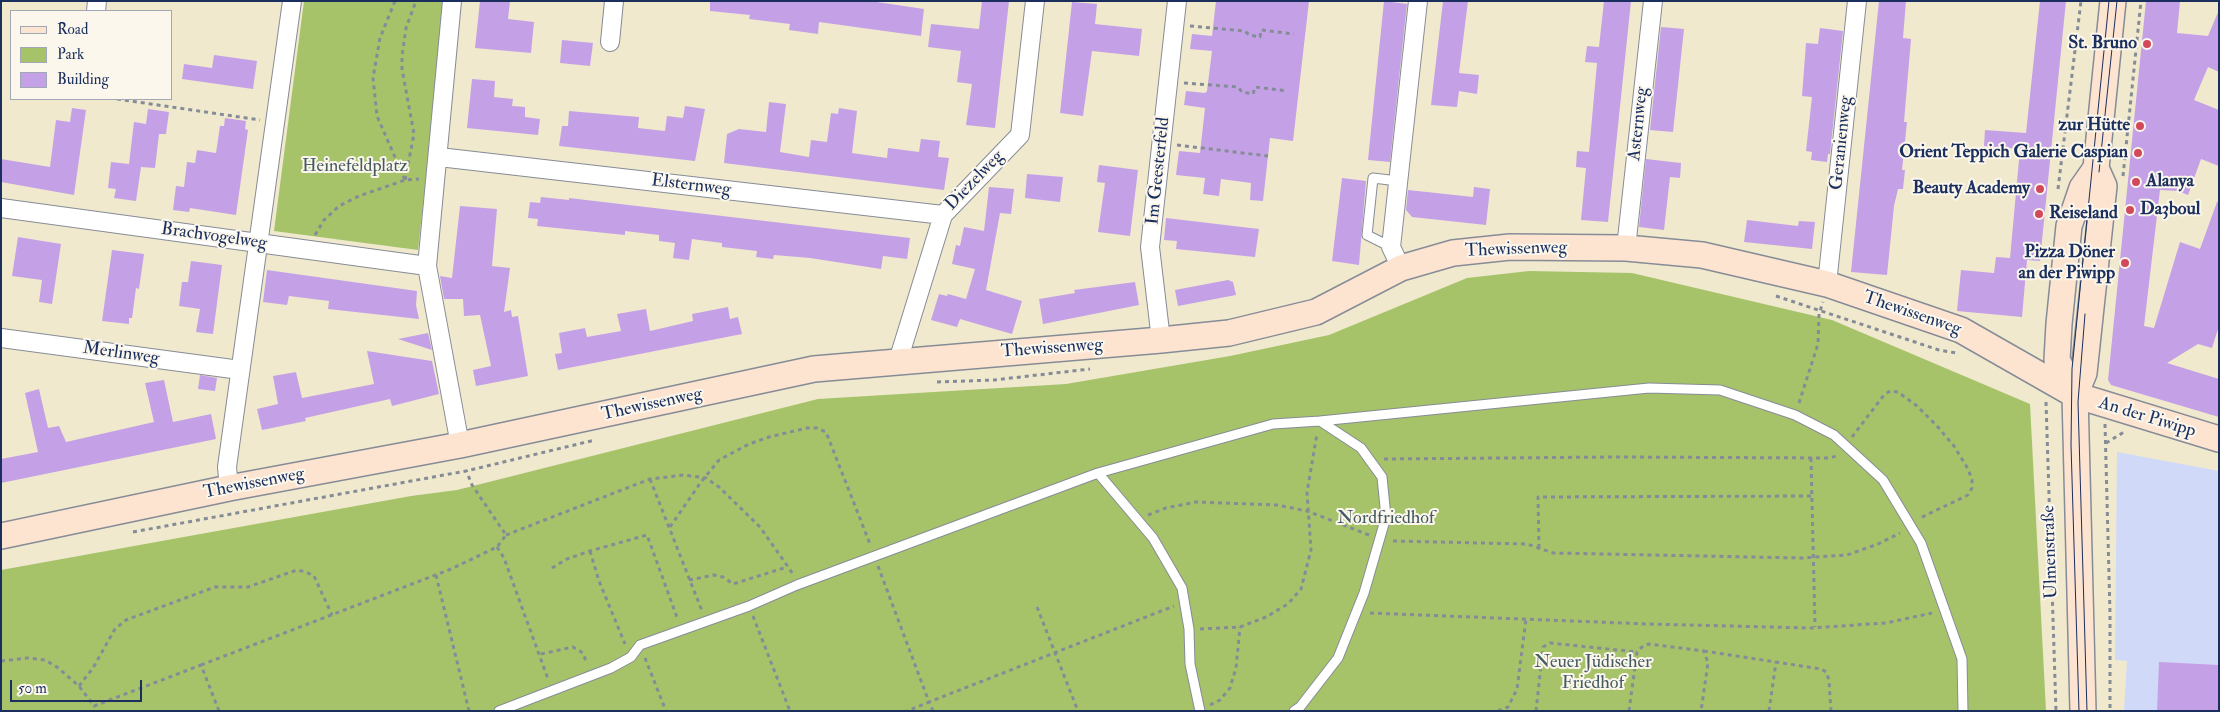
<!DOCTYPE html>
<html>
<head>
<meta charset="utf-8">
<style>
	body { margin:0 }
	#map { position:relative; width:2220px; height:712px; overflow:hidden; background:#f0e9ce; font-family:"IM FELL Double Pica",serif }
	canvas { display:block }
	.frame { position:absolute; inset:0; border:2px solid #1b2f5e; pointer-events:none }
	.legend { position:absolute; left:10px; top:10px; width:162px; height:90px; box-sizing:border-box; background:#fbf7ec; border:1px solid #a1a7b3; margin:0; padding:6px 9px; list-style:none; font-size:15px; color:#1b2f5e }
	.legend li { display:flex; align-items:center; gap:10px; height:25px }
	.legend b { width:25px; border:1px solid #a1a7b3 }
	.scale { position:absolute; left:10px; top:680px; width:132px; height:22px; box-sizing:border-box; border:2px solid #1b2f5e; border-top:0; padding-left:6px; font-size:15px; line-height:18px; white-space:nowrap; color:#1b2f5e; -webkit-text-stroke:4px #fbf7ec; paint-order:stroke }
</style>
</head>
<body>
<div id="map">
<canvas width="2220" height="712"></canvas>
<div class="frame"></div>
<ul class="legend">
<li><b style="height:6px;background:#fde4d1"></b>Road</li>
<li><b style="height:14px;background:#a6c36a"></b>Park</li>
<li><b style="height:14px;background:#c4a1e6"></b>Building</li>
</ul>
<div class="scale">50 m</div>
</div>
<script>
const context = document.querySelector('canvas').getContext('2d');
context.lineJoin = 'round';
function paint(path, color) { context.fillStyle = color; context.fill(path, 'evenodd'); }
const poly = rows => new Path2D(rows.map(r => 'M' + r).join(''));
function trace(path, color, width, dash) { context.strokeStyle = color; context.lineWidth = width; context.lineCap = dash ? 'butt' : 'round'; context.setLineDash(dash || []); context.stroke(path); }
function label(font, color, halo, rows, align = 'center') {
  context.font = font + ' "IM FELL Double Pica",serif'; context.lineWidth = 4; context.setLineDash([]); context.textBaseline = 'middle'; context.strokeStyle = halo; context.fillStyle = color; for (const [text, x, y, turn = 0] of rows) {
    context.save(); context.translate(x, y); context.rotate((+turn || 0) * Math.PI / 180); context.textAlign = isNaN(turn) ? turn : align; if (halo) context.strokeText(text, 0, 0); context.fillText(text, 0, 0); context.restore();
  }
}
paint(poly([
	[2117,452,2219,471,2219,711,2124,711,2127,661,2115,660]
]), '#d1d9f9');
paint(poly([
	[304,1,445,1,418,250,274,231],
	[1529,271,1632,273,1832,320,2030,404,2046,711,1,711,1,570,411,496,457,490,818,399,1066,384,1230,356,1329,335,1467,278]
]), '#a6c36a');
paint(poly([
	[480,1,510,1,508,19,534,22,531,53,475,48],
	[710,1,870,1,924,9,921,36,819,22,818,34,789,30,790,24,749,19,750,15,710,11],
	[982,1,1009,1,995,128,966,125,972,84,957,82,961,51,928,47,931,24,979,29],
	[1216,1,1309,1,1293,141,1270,138,1263,201,1250,200,1251,183,1221,179,1219,196,1203,194,1205,178,1176,175,1179,151,1200,153,1205,108,1184,105,1186,91,1205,93,1207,91,1212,51,1190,49,1192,34,1212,36],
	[1384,1,1407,4,1390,162,1368,160],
	[1443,1,1468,1,1459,73,1479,75,1477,94,1459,91,1457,107,1431,105],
	[1604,1,1631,1,1608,222,1581,220,1586,168,1576,167,1577,151,1589,152,1597,63,1585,62,1587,46,1599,47],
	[1879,1,1906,1,1903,38,1911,39,1904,122,1907,122,1902,170,1905,170,1903,189,1898,189,1894,206,1887,275,1851,272],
	[2040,1,2066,1,2040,261,2027,260,2022,317,1957,311,1961,270,1994,273,1996,257,2010,258,2020,149,1984,146,1985,130,2026,133],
	[2146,1,2180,1,2177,33,2208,36,2219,10,2219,72,2208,67,2194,100,2219,110,2219,166,2201,159,2188,195,2178,191,2160,190,2144,326,2154,328,2180,242,2200,249,2217,202,2219,202,2219,326,2212,348,2198,344,2167,363,2219,379,2219,417,2111,385,2108,380],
	[1072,2,1097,4,1095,24,1142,29,1139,56,1092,51,1083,116,1060,113],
	[1661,27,1684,29,1673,132,1650,130],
	[1820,28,1843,31,1830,154,1828,154,1827,162,1811,160,1812,152,1806,151,1812,97,1802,96,1806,43,1818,44],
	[562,40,593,43,590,66,560,63],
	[214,55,257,61,253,89,182,79,184,64,212,68],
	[472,79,495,81,494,97,513,99,512,106,525,107,525,117,540,119,538,135,467,128],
	[769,102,786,104,780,152,809,157,811,140,827,142,831,113,838,114,839,108,857,111,852,153,887,158,888,148,919,152,921,139,940,141,938,157,949,158,944,190,724,163,727,134,739,129,766,132],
	[685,106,705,109,695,161,559,146,562,126,568,126,569,111,639,117,638,128,665,131,667,116,683,118],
	[72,108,86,110,74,195,1,182,1,159,50,167,56,120,70,122],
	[148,109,169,112,166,134,159,134,155,168,141,167,136,201,114,198,116,189,108,188,111,162,129,164,134,122,146,124],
	[225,118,246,121,245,129,248,130,236,215,190,208,189,212,173,210,176,186,184,187,187,162,195,163,197,150,216,153,220,126,224,126],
	[1646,159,1681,163,1680,178,1670,177,1664,230,1639,227],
	[1099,165,1138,170,1130,236,1098,232,1105,183,1097,182],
	[1027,174,1063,177,1060,202,1025,198],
	[1342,178,1366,181,1359,265,1332,261],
	[989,187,1014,189,1011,214,1000,213,986,290,1022,301,1012,334,960,319,957,327,931,320,939,294,947,296,948,294,966,299,975,269,952,264,956,245,960,246,964,227,984,231],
	[1474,187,1490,189,1486,225,1412,217,1406,210,1408,190,1473,197],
	[541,197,569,200,569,198,910,238,907,259,883,256,881,269,810,258,774,255,773,259,756,257,757,251,722,247,722,243,692,239,689,260,673,258,675,243,659,241,659,235,625,231,625,235,537,226,538,219,528,218,530,202,540,203],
	[460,206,497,209,492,266,510,268,504,312,511,310,512,317,518,316,528,376,476,386,473,370,491,366,480,315,464,316,463,299,444,299,440,276,452,278],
	[1166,218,1259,229,1255,257,1176,249,1177,241,1164,240],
	[1747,220,1798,226,1799,221,1815,222,1812,249,1744,242],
	[18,237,61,244,52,304,39,302,42,280,12,276],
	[112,250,144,254,139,289,136,288,132,318,129,318,129,324,102,321],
	[191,261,222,265,213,334,196,332,200,309,179,306,182,282,188,282],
	[267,270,417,291,416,305,419,319,328,309,329,301,289,296,287,305,263,302],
	[1228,280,1233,282,1236,295,1178,306,1175,290],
	[1135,282,1139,305,1043,324,1039,299,1075,293,1074,290],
	[728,307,730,319,738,317,742,334,558,370,555,354,562,353,559,333,585,328,587,337,621,331,617,314,646,309,650,331,693,321,692,314],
	[428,333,432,350,398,339],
	[367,351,432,361,439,394,392,406,390,399,305,418,306,421,262,430,257,409,278,404,273,376,296,372,302,398,374,384],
	[200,375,217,378,215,391,198,389],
	[164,380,173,422,211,414,216,439,1,483,1,459,38,452,25,393,39,389,48,428,59,426,66,442,154,422,145,383],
	[2159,662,2219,665,2219,711,2157,711]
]), '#c4a1e6');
const lane = poly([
	[1391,247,1367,235,1373,178,1398,181],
	[1098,473,1273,424,1320,421],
	[499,711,611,668,631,657,640,645,749,606,797,585,1098,473,1153,538,1182,588,1189,629,1190,664,1200,711],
	[1294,711,1300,707,1338,658,1364,593,1386,517,1382,477,1361,448,1320,421,1649,388,1720,390,1795,415,1834,435,1883,480,1921,543,1962,659,1963,711]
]);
const street = poly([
	[452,1,427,266,460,445],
	[96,11,97,1],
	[610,42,614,1],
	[439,157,943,215],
	[1,208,427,266],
	[1626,248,1653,1],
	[1401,268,1391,247,1418,1],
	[1827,284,1857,1],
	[1,338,240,370],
	[1161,340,1150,247,1177,1],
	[898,361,943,215,1020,135,1035,1],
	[229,488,227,467,292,1]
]);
const secondary = poly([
	[2075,395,2057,360,2059,324,2069,226,2082,188,2096,168,2113,1],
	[1,536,229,488,460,445,814,369,1161,340,1229,333,1316,312,1401,268,1453,253,1510,247,1626,248,1702,255,1827,284,1961,330,2075,395,2219,439],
	[2083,711,2075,395,2084,373,2104,186,2096,168]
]);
trace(lane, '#868c96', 11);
trace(street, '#868c96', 20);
trace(secondary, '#868c96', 28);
trace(poly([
	[395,1,380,38,373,78,377,116,405,180],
	[1190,26,1245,31,1249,35,1260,37,1261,30,1294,34],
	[1184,83,1238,87,1242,92,1253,94,1255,87,1287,91],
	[117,99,260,120],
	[1177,145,1268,156],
	[2123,176,2141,1],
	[405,180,414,134,402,69,402,56,406,28,416,1],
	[2058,189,2081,1],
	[315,235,324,220,339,206,359,196,405,180,419,179],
	[1776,296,1939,350,1956,353],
	[937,382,994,380,1090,369],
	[2046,402,2056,711],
	[1799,403,1818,344,1819,314,1823,302],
	[2105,424,2110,613,2110,711],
	[1852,437,1884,395,1890,391,1898,392,1917,406,1937,426,1954,446,1968,469,1972,480,1972,488,1968,495,1920,518],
	[2106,443,2124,432],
	[1811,458,1815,627],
	[1384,459,1615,457,1827,458,1838,456],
	[650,479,702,611],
	[1148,515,1166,508,1196,502,1277,505,1307,511,1369,535],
	[670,527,701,482,719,460,749,444,769,437,807,428,817,428,826,432,870,544],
	[133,532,466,471,595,440],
	[506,535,650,479,684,475,706,478,719,487,760,527,793,574],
	[1393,541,1527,544,1553,553,1802,558,1847,555,1878,544,1900,533],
	[497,547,504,558,548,679],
	[1539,548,1538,497,1812,496],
	[590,551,599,581,625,644],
	[878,566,929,702,907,711],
	[552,568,567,559,590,551,647,535,678,620],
	[436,575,469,711],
	[689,580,714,575,723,577,733,584,787,567],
	[1037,607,1078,711],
	[1370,613,1648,624,1810,628,1886,623,1932,613],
	[753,616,790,711],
	[1200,629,1240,627,1266,617,1288,604,1301,589,1311,550,1307,492,1317,434],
	[1704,651,1821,669,1826,672,1829,680,1831,711],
	[541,654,573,647,583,653,587,664],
	[645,658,666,711],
	[1,661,28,658,45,660,57,667,79,686,94,706,201,665,219,711],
	[201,665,451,569,497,547,506,535,472,485,466,470],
	[79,686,93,668,115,629,126,620,215,587,248,587,297,570,306,572,314,576,332,615],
	[1210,705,1220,700,1230,688,1236,668,1240,627],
	[933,711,929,702,1174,606],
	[1498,711,1508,707,1517,689,1526,619],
	[1536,711,1543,647,1550,643,1637,652],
	[1629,711,1637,652,1643,646,1649,644,1704,651,1708,663,1701,711],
	[1769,711,1776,662]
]), '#868c96', 3, [4, 4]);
trace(lane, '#fff', 9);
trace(street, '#fff', 18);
trace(secondary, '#fde4d1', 25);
trace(poly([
	[2099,172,2117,1],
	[2085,314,2078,402,2087,711],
	[2079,711,2071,445,2072,369,2109,1]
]), '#1b2f5e', 1);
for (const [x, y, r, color] of [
	[2147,44,5,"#d1495b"],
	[2140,126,5,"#d1495b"],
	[2138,153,5,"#d1495b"],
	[2136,182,5,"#d1495b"],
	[2040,189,5,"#d1495b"],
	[2130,210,5,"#d1495b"],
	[2039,214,5,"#d1495b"],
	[2125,263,5,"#d1495b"]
]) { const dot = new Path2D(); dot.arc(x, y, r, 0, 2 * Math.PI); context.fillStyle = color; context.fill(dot); trace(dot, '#fbf7ec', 2); }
label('bold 18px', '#1b2f5e', '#fbf7ec', [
	["St. Bruno",2137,44],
	["zur Hütte",2130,126],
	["Orient Teppich Galerie Caspian",2128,153],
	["Alanya",2146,182,"left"],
	["Beauty Academy",2030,189],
	["Da3boul",2140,210,"left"],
	["Reiseland",2049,214,"left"],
	["Pizza Döner",2115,253],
	["an der Piwipp",2115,274]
], 'right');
label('18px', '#1b2f5e', '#fbf7ec', [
	["Asternweg",1639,124,-84],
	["Geranienweg",1842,143,-84],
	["Im Geesterfeld",1159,171,-84],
	["Diezelweg",975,181,-46],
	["Elsternweg",691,186,7],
	["Brachvogelweg",214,237,8],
	["Thewissenweg",1516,250,-2],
	["Thewissenweg",1912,314,19],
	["Thewissenweg",1052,349,-4],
	["Merlinweg",121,354,8],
	["Thewissenweg",652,405,-12],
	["An der Piwipp",2147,418,17],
	["Thewissenweg",254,484,-11],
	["Ulmenstraße",2051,552,-92]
]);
label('18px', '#455b62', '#fbf7ec', [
	["Heinefeldplatz",355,167],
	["Nordfriedhof",1386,519],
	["Neuer Jüdischer",1593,663],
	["Friedhof",1593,684]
]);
</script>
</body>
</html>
